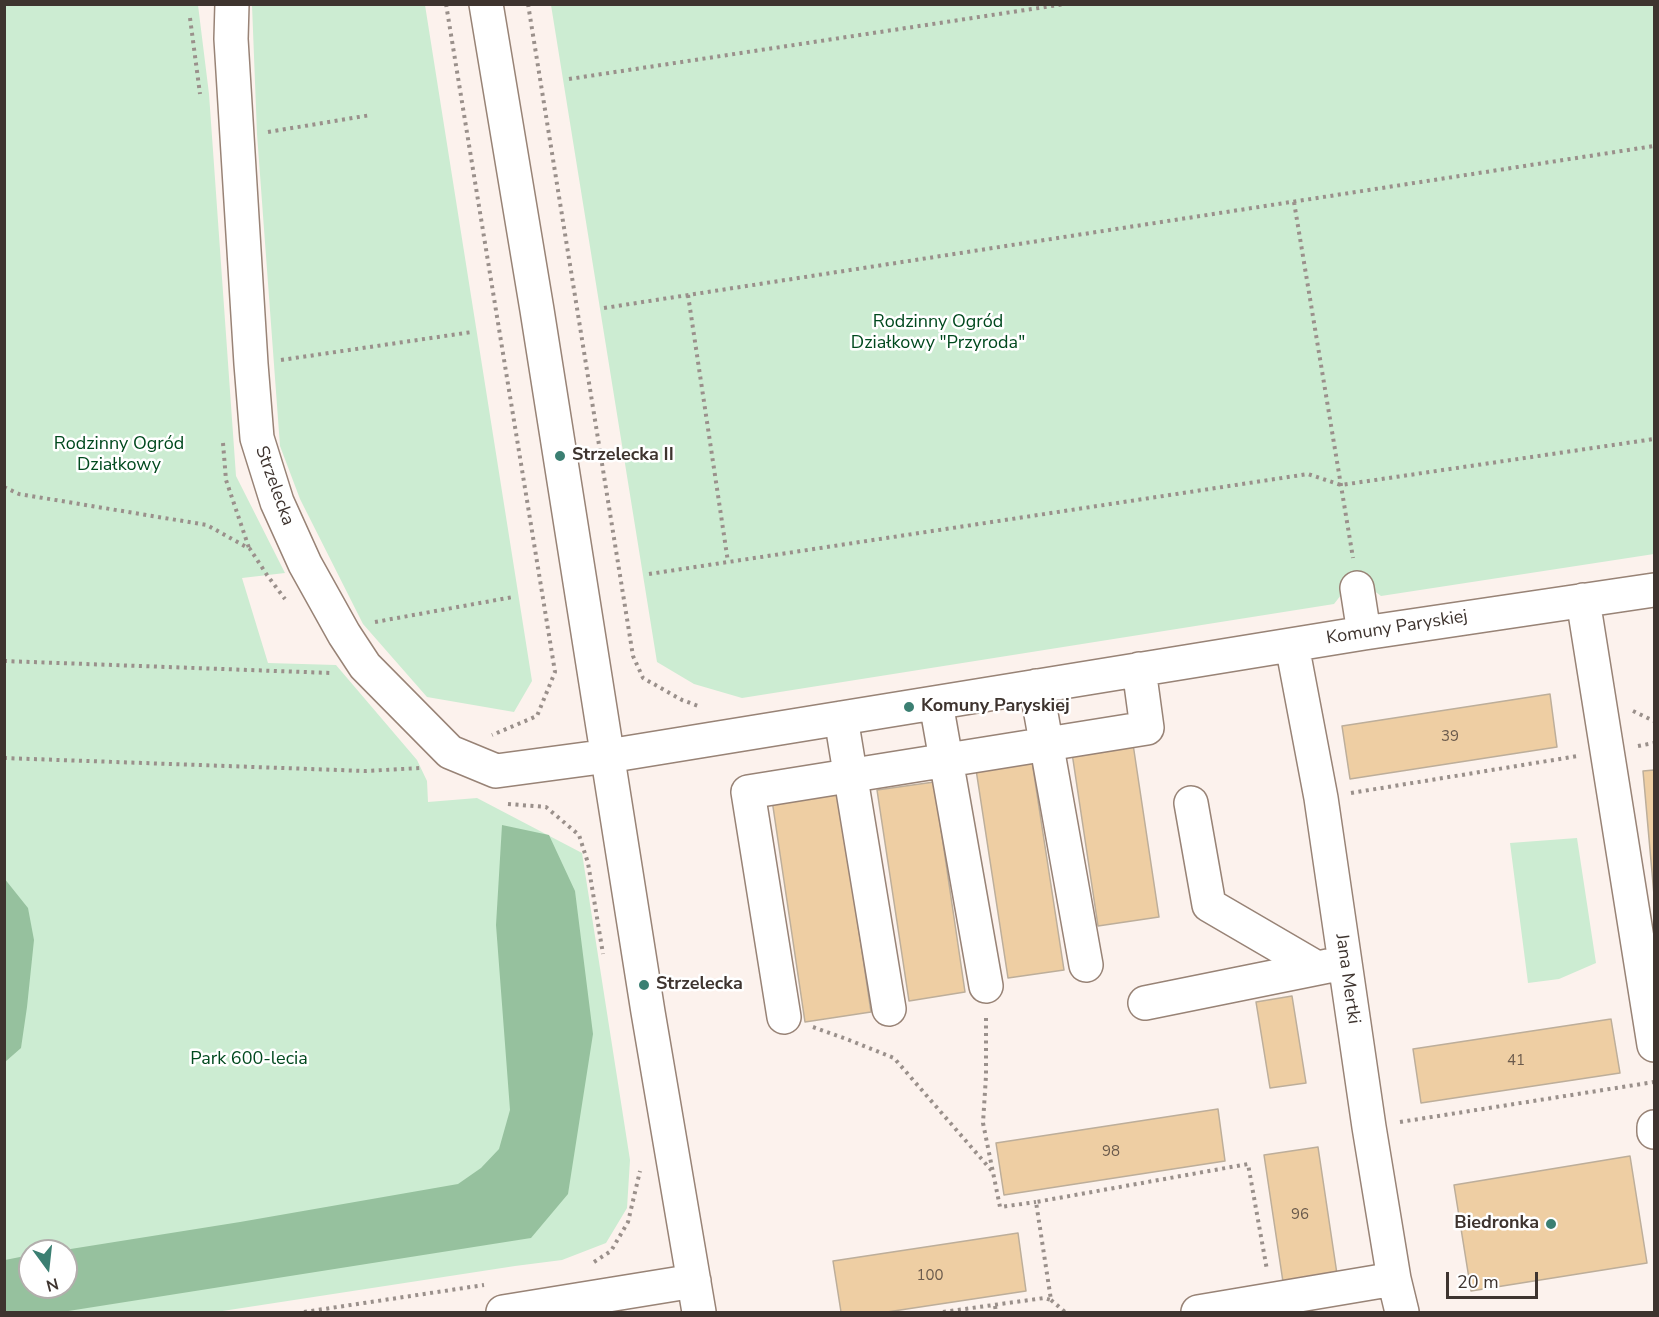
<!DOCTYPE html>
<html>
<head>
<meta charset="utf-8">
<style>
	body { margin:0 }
	#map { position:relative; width:1659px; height:1317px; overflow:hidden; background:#fcf2ed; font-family:"Nunito Sans",sans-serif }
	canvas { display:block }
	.frame { position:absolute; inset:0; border:6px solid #3e342f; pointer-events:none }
	.north { position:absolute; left:18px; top:1239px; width:60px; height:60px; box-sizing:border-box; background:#fff; border:2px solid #b2aeac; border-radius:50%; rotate:165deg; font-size:16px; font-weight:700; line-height:24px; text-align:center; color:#3e342f }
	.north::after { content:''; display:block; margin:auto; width:21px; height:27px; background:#3b7f72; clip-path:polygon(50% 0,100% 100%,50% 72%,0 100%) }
	.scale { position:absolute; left:1446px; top:1272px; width:92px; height:27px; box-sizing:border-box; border:3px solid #3e342f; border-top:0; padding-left:8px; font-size:18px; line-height:21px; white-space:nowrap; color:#3e342f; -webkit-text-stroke:4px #fff; paint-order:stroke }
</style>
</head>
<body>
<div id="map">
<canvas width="1659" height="1317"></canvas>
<div class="frame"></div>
<div class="north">N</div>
<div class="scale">20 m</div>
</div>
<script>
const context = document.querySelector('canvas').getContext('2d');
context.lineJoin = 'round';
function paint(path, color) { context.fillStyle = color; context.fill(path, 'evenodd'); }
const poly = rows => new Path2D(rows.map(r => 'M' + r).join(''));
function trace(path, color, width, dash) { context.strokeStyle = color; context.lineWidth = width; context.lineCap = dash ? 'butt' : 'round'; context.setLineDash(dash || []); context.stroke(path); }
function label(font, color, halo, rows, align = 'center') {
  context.font = font + ' "Nunito Sans",sans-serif'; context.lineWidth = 5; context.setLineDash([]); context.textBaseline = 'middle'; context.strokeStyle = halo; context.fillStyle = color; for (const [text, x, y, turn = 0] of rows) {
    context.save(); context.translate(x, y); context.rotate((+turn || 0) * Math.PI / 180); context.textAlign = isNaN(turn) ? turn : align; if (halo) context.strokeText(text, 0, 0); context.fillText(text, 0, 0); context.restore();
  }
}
paint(poly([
	[5,5,198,5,209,94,236,476,285,573,242,578,268,663,336,665,417,760,427,781,428,802,477,798,582,853,630,1160,627,1208,606,1243,562,1260,515,1266,216,1312,5,1312],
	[30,1251,66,1251,66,1287,30,1287],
	[252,5,425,5,532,681,514,712,427,697,363,624,300,499,280,446,257,134],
	[551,5,1654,5,1654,554,1381,596,1369,587,1345,590,1334,604,742,698,694,684,657,662],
	[1577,838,1596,963,1559,979,1528,983,1510,843]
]), '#ccecd2');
paint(poly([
	[502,825,549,835,575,891,593,1034,568,1194,531,1238,62,1312,5,1312,5,1260,30,1255,30,1287,66,1287,66,1251,58,1251,240,1222,458,1184,481,1168,499,1149,510,1110,496,925],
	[4,878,28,908,34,940,27,1007,21,1048,5,1062]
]), '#96c19e');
const building = poly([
	[1550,694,1557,747,1350,779,1342,726,1550,694],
	[1133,744,1159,917,1098,926,1072,753,1133,744],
	[1031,755,1064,970,1008,978,975,763,1031,755],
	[1654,770,1654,895,1643,771,1654,770],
	[934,782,965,992,909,1001,877,790,934,782],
	[838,790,871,1012,805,1022,772,800,838,790],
	[1292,996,1306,1083,1270,1088,1256,1002,1292,996],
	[1611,1019,1620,1073,1421,1103,1413,1049,1611,1019],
	[1218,1109,1225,1161,1004,1195,996,1143,1218,1109],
	[1318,1147,1337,1274,1283,1282,1264,1155,1318,1147],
	[1630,1156,1647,1263,1471,1291,1454,1185,1630,1156],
	[1018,1233,1026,1291,887,1312,841,1312,833,1261,1018,1233]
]);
paint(building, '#eecea3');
trace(building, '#bdae9a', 1.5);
const minor = poly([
	[232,4,231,39,251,364,257,438,277,502,305,564,344,634,365,666,450,752,496,771,608,756,1364,633,1654,590],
	[486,4,537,310,648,1012,699,1312],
	[1357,588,1364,633],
	[1583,600,1654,1045],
	[1292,645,1321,798,1369,1127,1394,1279,1402,1312],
	[1036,686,1086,965],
	[936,703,986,986],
	[841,718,889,1009],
	[1191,803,1209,905,1317,968],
	[1145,1003,1328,966],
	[784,1017,748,792,1147,728,1139,669],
	[1654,1127,1654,1132],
	[503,1312,694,1281],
	[1198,1312,1394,1279]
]);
trace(minor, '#988376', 36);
trace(poly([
	[446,4,555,672,537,716,492,735],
	[528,4,633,656,643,678,682,700,701,707],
	[190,18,200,94],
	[569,79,1065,4],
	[268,132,371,115],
	[1294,202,1353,558],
	[688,295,728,562],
	[604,308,1654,146],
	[281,360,472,332],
	[223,443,226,480,249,548],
	[4,487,19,494,207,525,250,549,267,575,285,599],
	[649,574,1308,474,1341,485,1654,439],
	[375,622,513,597],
	[4,661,331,673],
	[1633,711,1654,721],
	[1638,746,1654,743],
	[4,758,366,771,420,768],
	[1351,793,1578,756],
	[508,804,546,807,579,835,588,863,603,954],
	[986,1018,986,1076,983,1123,1000,1207,1036,1202],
	[813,1027,849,1040,894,1058,992,1171],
	[1400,1122,1654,1082],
	[594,1262,611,1251,628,1222,640,1171],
	[1051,1300,1065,1312],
	[995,1306,996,1312],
	[304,1312,484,1285],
	[943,1312,1044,1298,1051,1300,1036,1202,1248,1164,1267,1270]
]), '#9a908b', 4, [3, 4.5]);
trace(minor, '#fff', 33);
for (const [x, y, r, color] of [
	[560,456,6,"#3b7f72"],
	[909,707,6,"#3b7f72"],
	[644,985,6,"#3b7f72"],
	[1551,1224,6,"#3b7f72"]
]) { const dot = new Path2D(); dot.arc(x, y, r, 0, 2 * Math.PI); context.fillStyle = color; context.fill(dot); trace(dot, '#fff', 2); }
label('15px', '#6a5a4c', null, [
	["39",1450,737],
	["41",1516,1061],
	["98",1111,1152],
	["96",1300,1215],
	["100",930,1276]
]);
label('18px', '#00491e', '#fff', [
	["Rodzinny Ogród",938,323],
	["Działkowy \"Przyroda\"",938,344],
	["Rodzinny Ogród",119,445],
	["Działkowy",119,466],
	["Park 600-lecia",249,1060]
]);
label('bold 18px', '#3e342f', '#fff', [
	["Strzelecka II",572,456],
	["Komuny Paryskiej",921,707],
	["Strzelecka",656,985],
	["Biedronka",1539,1224,"right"]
], 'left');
label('18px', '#3e342f', '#fff', [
	["Strzelecka",274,486,70],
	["Komuny Paryskiej",1397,628,-9],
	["Jana Mertki",1347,979,82]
]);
</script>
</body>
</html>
